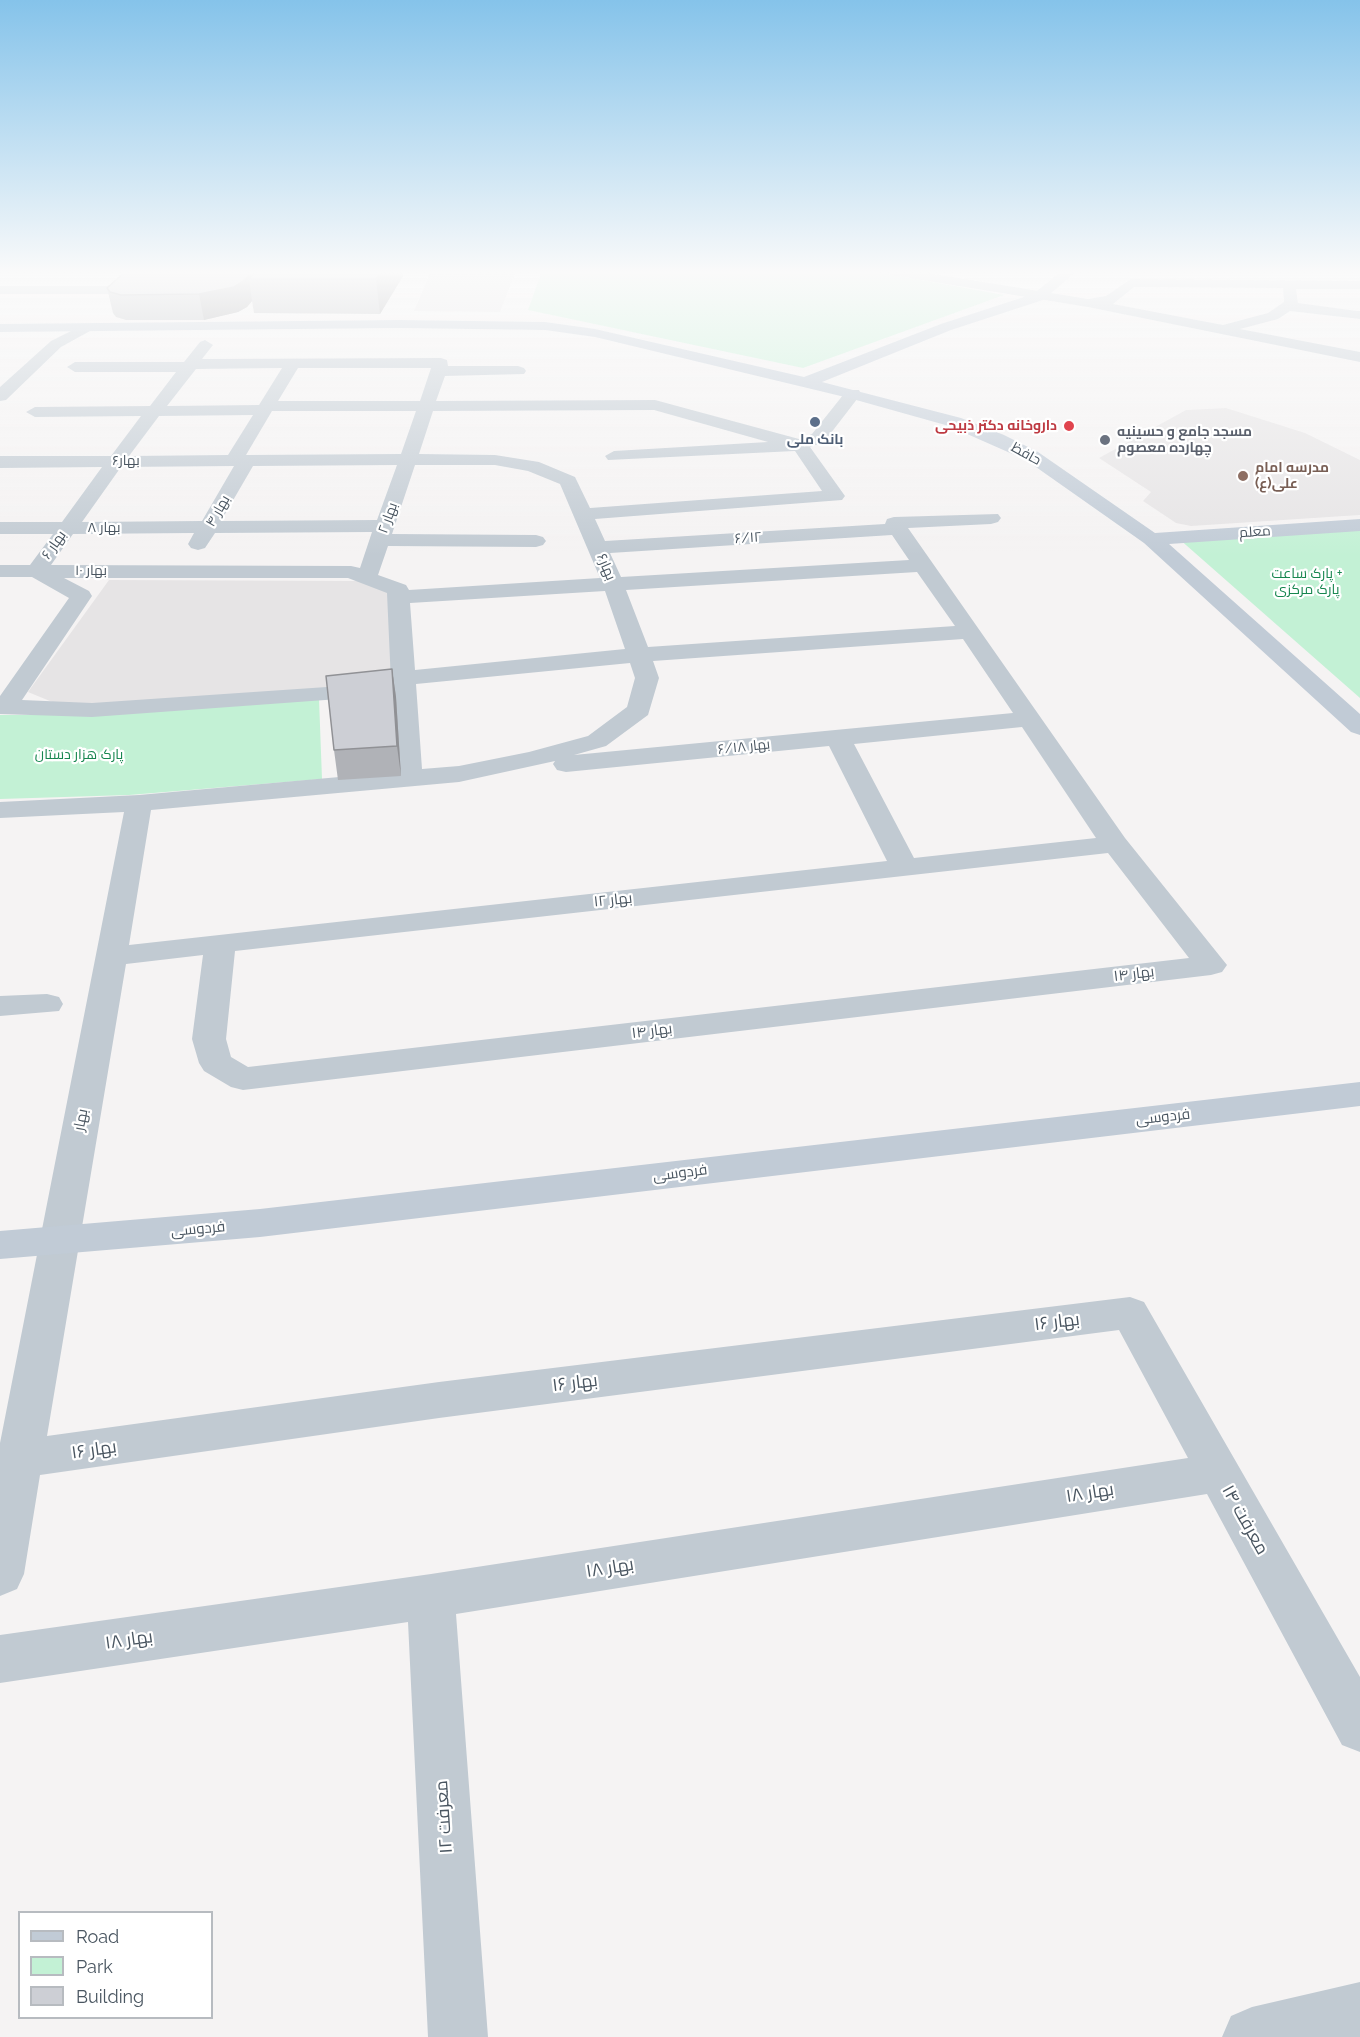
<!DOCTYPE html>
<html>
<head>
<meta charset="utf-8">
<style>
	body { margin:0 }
	#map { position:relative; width:1360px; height:2037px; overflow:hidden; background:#f5f3f3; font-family:Raleway,sans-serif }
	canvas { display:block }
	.legend { position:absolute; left:18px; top:1911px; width:195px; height:108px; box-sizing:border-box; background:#fff; border:2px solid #b7bbc0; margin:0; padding:8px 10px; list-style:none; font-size:18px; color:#4a5661 }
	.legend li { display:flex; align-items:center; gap:12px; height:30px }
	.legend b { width:30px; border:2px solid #b7bbc0 }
</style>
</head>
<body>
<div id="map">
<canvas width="1360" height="2037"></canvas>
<ul class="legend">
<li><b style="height:8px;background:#c1cbd6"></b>Road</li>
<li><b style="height:16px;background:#c3f1d5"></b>Park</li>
<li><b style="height:16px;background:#cdcfd5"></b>Building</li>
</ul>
</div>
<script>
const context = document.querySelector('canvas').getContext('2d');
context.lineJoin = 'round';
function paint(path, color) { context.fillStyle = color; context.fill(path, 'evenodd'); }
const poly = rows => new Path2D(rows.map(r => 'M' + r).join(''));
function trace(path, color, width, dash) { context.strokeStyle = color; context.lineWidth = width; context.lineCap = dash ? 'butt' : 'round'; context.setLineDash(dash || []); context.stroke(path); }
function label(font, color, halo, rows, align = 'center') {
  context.font = font + ' Raleway,Cairo,sans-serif'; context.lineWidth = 4.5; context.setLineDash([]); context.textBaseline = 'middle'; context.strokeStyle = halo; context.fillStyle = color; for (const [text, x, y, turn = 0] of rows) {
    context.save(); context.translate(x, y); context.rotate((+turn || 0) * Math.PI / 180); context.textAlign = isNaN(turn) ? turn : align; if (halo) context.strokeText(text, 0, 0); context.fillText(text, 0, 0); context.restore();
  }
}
paint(poly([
	[431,271,515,273,500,312,414,311],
	[1226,408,1305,433,1360,460,1360,515,1191,526,1176,523,1143,501,1151,492,1099,458,1186,410],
	[109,580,360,581,389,591,394,677,370,689,62,706,28,692]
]), '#e6e4e5');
paint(poly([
	[542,271,871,271,1004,295,803,368,528,310],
	[1360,526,1360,698,1178,538],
	[319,699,322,779,129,795,0,799,0,715,49,715]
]), '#c3f1d5');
paint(poly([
	[884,271,915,271,1088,299,1106,296,1131,279,1360,281,1360,289,1296,289,1298,303,1357,311,1360,311,1360,319,1290,311,1278,319,1240,329,1360,352,1360,362,1088,307,891,275,884,271],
	[1134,287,1283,288,1284,302,1268,313,1223,325,1113,304,1134,287],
	[0,286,123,286,130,290,123,294,0,294,0,286],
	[85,324,92,328,90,331,61,347,6,400,0,401,0,387,51,341,85,324],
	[205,340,213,345,202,359,441,358,447,360,448,366,518,366,524,368,526,371,524,374,445,376,436,401,655,400,799,439,812,434,847,390,859,390,861,394,824,442,810,447,845,496,842,500,595,519,605,541,885,524,887,519,894,517,998,514,1001,518,998,522,991,524,908,528,1125,838,1227,965,1222,972,1211,975,243,1090,231,1087,204,1071,199,1063,192,1039,203,955,126,964,47,1436,439,1382,1130,1297,1144,1302,1360,1677,1360,1752,1342,1745,1207,1494,456,1614,488,2037,428,2037,408,1622,0,1683,0,1635,431,1574,1188,1458,1119,1330,439,1418,40,1475,24,1574,17,1589,0,1596,0,1443,124,812,0,818,0,802,139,795,395,772,387,593,348,578,64,578,89,591,92,596,22,700,92,703,371,684,380,686,383,691,380,696,92,717,0,714,0,696,69,598,32,577,0,577,0,565,30,565,53,534,0,534,0,522,62,522,102,467,0,468,0,456,111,456,141,416,35,417,26,412,35,407,150,406,176,372,75,372,67,367,75,362,184,362,200,342,205,340],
	[282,368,259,405,167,406,196,369,282,368],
	[298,368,431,368,420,401,278,401,298,368],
	[654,410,768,442,614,451,605,456,608,460,795,451,822,491,590,508,575,477,539,462,495,455,419,454,433,411,654,410],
	[272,411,416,411,401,454,246,455,272,411],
	[253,415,228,455,129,456,159,416,253,415],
	[397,465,377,520,221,521,253,466,397,465],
	[415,465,495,465,528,471,560,484,600,578,409,590,406,585,378,575,388,546,536,547,543,545,546,541,543,537,536,535,392,534,415,465],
	[234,466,202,521,82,522,121,467,234,466],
	[372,532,360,568,351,566,51,565,73,534,194,533,188,544,191,548,198,550,205,548,215,533,372,532],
	[892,535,909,560,621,577,610,553,892,535],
	[917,572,955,626,648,647,626,590,917,572],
	[605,591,625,649,415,670,410,603,605,591],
	[963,639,1013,713,574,755,606,746,648,715,659,678,653,661,963,639],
	[630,663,635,678,627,707,588,736,529,752,459,766,422,769,416,684,630,663],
	[1022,727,1096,838,914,858,854,744,1022,727],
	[829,746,887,861,129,945,151,810,459,782,555,761,553,764,557,770,566,772,829,746],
	[1108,853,1189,958,248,1067,231,1057,226,1039,235,951,1108,853],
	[47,994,59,997,63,1004,59,1011,0,1016,0,996,47,994],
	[1360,1982,1360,2037,1222,2037,1231,2016,1252,2007,1360,1982]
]), '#c1cad2');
paint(poly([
	[1062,271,1077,271,1043,300,951,330,822,382,961,418,1004,435,1038,452,1155,533,1360,519,1360,531,1169,544,1360,714,1360,735,1351,732,1144,543,1026,460,949,426,849,398,595,337,545,330,399,328,0,332,0,324,399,320,545,322,595,329,804,377,941,324,1033,294,1062,271],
	[1360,1082,1360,1106,260,1237,0,1259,0,1231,260,1209,1360,1082]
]), '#c1cbd6');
paint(poly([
	[126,271,403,271,403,276,380,314,254,313,252,301,247,307,238,312,204,320,126,320,116,317,113,313,107,288],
	[392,669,396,697,401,776,338,780,334,750]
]), '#b0b2b7');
paint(poly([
	[254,271,279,271,249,279,252,301,247,307,238,312,204,320,199,294],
	[382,271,403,271,403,276,380,314,376,279],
	[392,669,396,697,401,776,397,746]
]), '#909195');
const building = poly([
	[126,271,254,271,242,282,234,287,199,294,121,295,110,292,107,288,126,271],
	[256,271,382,271,376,279,249,279,256,271],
	[392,669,397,746,334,750,326,676,392,669]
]);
paint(building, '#cdcfd5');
trace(building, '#909195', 1.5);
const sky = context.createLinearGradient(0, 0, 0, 556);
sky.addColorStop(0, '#85c3ea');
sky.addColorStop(0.49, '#fafafa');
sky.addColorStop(1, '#fafafa00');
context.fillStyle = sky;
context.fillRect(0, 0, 1360, 556);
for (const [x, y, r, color] of [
	[815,422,6,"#5c6f8a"],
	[1069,426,6,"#e0444e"],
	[1105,440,6,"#6b7280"],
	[1243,476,6,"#8d6e63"]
]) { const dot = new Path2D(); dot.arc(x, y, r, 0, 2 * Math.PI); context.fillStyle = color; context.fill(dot); trace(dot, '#fff', 2); }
label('bold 14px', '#be3a42', '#fff', [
	["داروخانه دکتر ذبیحی",1057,426]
], 'right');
label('bold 14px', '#5b616d', '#fff', [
	["مسجد جامع و حسینیه",1117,432],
	["چهارده معصوم",1117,448]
], 'left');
label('bold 14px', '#4e5e75', '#fff', [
	["بانک ملی",815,440]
]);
label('14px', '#4a5661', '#fff', [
	["حافظ",1026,454,29],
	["بهار۶",126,461],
	["بهار ۴",218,511,-60],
	["بهار ۲",388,518,-70],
	["بهار ۸",104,528],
	["معلم",1255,532,-4],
	["۶/۱۲",748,538,-4],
	["بهار ۶",54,545,-55],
	["بهار۶",606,567,67],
	["بهار ۱۰",91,571],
	["بهار ۶/۱۸",744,747,-6]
]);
label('bold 14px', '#785e54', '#fff', [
	["مدرسه امام",1255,468],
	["علی(ع)",1255,484]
], 'left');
label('14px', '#17864f', '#fff', [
	["پارک ساعت +",1307,574],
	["پارک مرکزی",1307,590],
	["پارک هزار دستان",79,755]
]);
label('15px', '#4a5661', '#fff', [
	["بهار ۱۲",613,900,-6],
	["بهار ۱۴",1134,974,-7],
	["بهار ۱۴",652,1031,-7],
	["فردوسی",1163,1117,-6],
	["بهار",81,1120,-79],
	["فردوسی",680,1173,-7],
	["فردوسی",198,1229,-5]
]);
label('18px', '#4a5661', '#fff', [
	["بهار ۱۶",1057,1322,-7],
	["بهار ۱۶",575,1383,-7],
	["بهار ۱۶",94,1450,-8],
	["بهار ۱۸",1090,1493,-9],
	["معرفت ۱۴",1245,1520,61],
	["بهار ۱۸",610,1568,-9],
	["بهار ۱۸",129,1640,-8],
	["معرفت ۱۲",444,1817,-94]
]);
</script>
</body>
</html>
